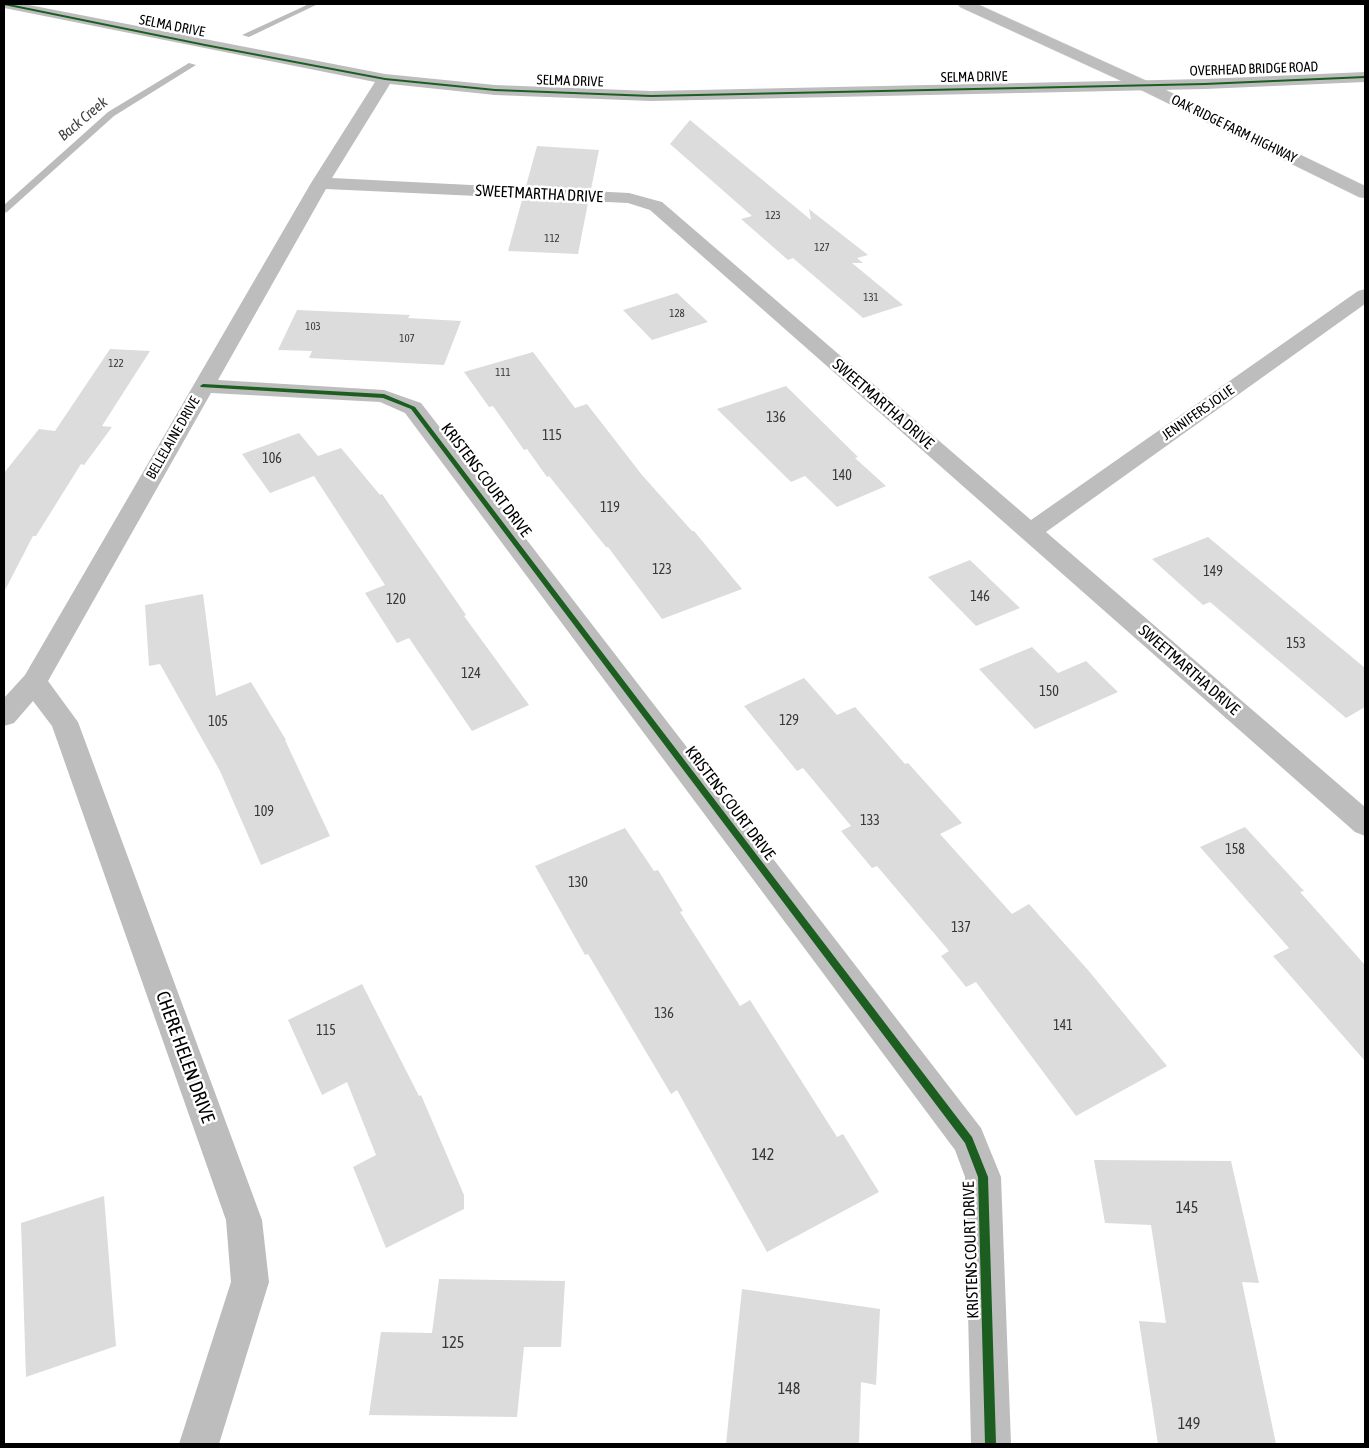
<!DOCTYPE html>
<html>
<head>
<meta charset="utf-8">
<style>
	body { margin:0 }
	#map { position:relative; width:1369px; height:1448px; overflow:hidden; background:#fff; font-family:"Asap Condensed",sans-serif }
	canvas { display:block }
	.frame { position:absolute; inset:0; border:5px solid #000; pointer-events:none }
</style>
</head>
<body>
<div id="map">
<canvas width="1369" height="1448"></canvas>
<div class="frame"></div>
</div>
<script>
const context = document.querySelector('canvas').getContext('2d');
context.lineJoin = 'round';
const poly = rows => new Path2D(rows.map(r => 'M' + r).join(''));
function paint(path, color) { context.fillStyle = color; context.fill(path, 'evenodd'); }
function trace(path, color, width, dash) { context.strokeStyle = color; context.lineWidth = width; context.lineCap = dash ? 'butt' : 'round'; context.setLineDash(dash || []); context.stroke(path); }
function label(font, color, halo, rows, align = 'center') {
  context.font = font + ' "Asap Condensed",sans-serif'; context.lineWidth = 5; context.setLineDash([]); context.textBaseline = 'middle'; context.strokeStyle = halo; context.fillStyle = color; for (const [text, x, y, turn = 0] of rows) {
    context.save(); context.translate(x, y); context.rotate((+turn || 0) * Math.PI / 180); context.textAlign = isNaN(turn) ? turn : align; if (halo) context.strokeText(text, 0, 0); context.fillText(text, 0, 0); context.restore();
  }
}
paint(poly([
	[309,4,318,4,249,37,242,35,309,4],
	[189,63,196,65,114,116,7,212,4,213,4,205,108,112,189,63]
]), '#bbb');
paint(poly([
	[690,120,811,220,809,209,868,255,857,258,863,263,852,263,903,305,863,318,793,258,788,260,741,219,752,216,670,144],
	[537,146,599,150,591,189,526,186],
	[522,200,588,203,578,254,508,251],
	[677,293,708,322,652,340,623,310],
	[297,310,410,315,408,318,461,321,444,365,309,358,312,351,278,350],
	[110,349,150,351,102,426,112,427,84,465,81,464,36,536,33,536,4,592,4,473,39,429,55,431],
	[533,352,575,408,587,404,642,475,692,531,694,531,742,589,662,619,608,547,606,547,549,476,547,477,527,449,524,450,493,406,489,407,464,372],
	[786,386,858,457,855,458,886,486,837,507,805,476,791,482,717,409],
	[299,433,318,456,341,448,380,495,382,494,466,615,464,616,529,705,472,731,409,638,397,643,365,593,385,585,314,476,270,493,242,454],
	[1208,537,1365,668,1365,707,1346,718,1210,602,1203,605,1152,559],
	[970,560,1020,608,976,626,928,577],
	[203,594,216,696,251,682,286,740,285,740,330,836,261,865,220,771,160,664,149,666,145,605],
	[1032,647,1058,673,1086,661,1118,692,1035,729,979,669],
	[804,678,837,715,855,707,905,764,908,763,962,823,940,834,1012,914,1029,904,1088,970,1167,1066,1076,1116,976,982,966,987,941,956,949,951,877,866,872,868,841,831,851,826,803,768,797,771,744,706],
	[1245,827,1304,891,1300,892,1365,965,1365,1061,1273,956,1289,948,1200,847],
	[625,828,654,871,658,870,683,911,680,912,740,1006,750,1000,837,1137,843,1134,879,1192,767,1252,677,1090,671,1094,588,954,585,955,535,866],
	[362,984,419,1096,421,1095,464,1195,464,1209,386,1248,353,1167,376,1155,347,1082,322,1095,288,1020],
	[1094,1160,1231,1161,1259,1283,1242,1282,1276,1444,1158,1444,1139,1321,1166,1323,1151,1225,1105,1223],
	[104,1196,116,1346,26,1377,21,1223],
	[439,1279,565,1281,561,1347,524,1347,517,1417,369,1415,381,1332,432,1333],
	[742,1289,880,1309,876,1385,861,1382,859,1444,726,1444]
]), '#dcdcdc');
const major = poly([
	[958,4,977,4,1149,82,1365,186,1365,198,1359,197,1137,88,960,7,958,4]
]);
trace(major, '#dbdbdb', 1);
paint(poly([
	[4,4,24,4,385,74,495,85,651,91,1205,79,1365,72,1365,82,1205,89,651,101,495,95,390,84,332,178,629,193,662,202,1031,520,1358,291,1365,289,1365,304,1046,532,1365,807,1365,836,1355,832,650,210,628,203,326,189,218,380,384,390,421,403,981,1128,1001,1177,1011,1444,971,1444,965,1177,955,1150,405,413,380,402,211,393,48,681,78,722,262,1220,269,1282,219,1444,179,1444,231,1282,226,1220,52,726,33,701,14,723,4,726,4,698,25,675,311,183,375,82,4,8,4,4]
]), '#bdbdbd');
paint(major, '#bdbdbd');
paint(poly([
	[4,4,9,4,205,44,385,78,495,89,651,95,1205,83,1365,76,1365,78,1205,85,651,97,495,91,385,80,205,46,4,5,4,4],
	[203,384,384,394,415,407,972,1137,988,1177,996,1444,985,1444,978,1177,965,1143,411,409,383,398,201,387,200,386,203,384]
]), '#1b5e20');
label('11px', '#373737', null, [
	["123",773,216],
	["112",552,239],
	["127",822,248],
	["131",871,298],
	["128",677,314],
	["103",313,327],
	["107",407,339],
	["122",116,364],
	["111",503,373]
]);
label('14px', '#000', '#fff', [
	["SELMA DRIVE",172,26,11],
	["OVERHEAD BRIDGE ROAD",1254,69,-2],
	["SELMA DRIVE",974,77,-1],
	["SELMA DRIVE",570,81,2],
	["OAK RIDGE FARM HIGHWAY",1234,129,26],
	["JENNIFERS JOLIE",1198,413,-35],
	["BELLELAINE DRIVE",173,438,-60]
]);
label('14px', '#373737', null, [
	["136",776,418],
	["115",552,436],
	["106",272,459],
	["140",842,476],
	["119",610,508],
	["123",662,570],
	["149",1213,572],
	["146",980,597],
	["120",396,600],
	["153",1296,644],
	["124",471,674],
	["150",1049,692],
	["129",789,721],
	["105",218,722],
	["109",264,812],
	["133",870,821],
	["158",1235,850],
	["130",578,883],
	["137",961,928],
	["136",664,1014],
	["141",1063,1026],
	["115",326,1031]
]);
label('italic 15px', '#3f3f3f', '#fff', [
	["Back Creek",83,119,-40]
]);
label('16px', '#000', '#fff', [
	["SWEETMARTHA DRIVE",539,194,3],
	["SWEETMARTHA DRIVE",883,404,41],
	["KRISTENS COURT DRIVE",486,480,53],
	["SWEETMARTHA DRIVE",1189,670,41],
	["KRISTENS COURT DRIVE",730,803,53],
	["KRISTENS COURT DRIVE",971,1250,-92]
]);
label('16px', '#373737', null, [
	["142",763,1155],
	["145",1187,1208],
	["125",453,1343],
	["148",789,1389],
	["149",1189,1424]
]);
label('19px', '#000', '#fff', [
	["CHERE HELEN DRIVE",185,1057,70]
]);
</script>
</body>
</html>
